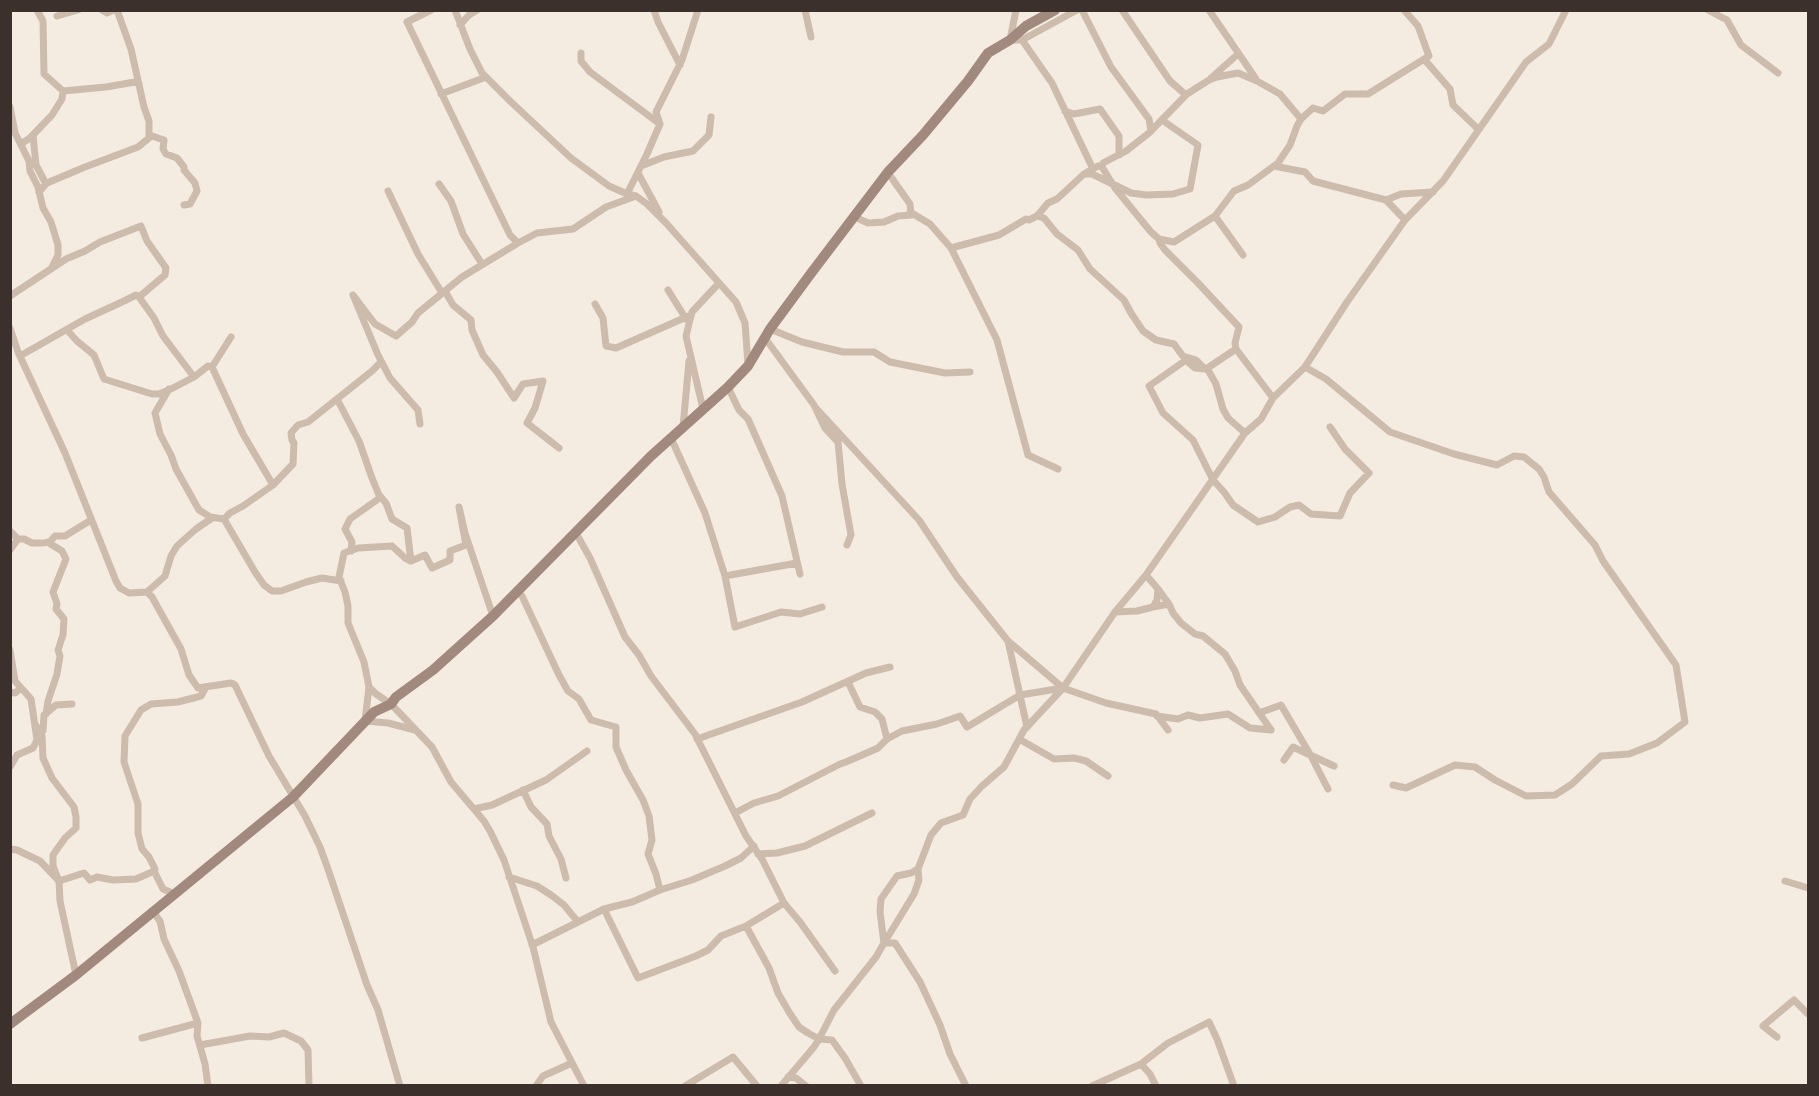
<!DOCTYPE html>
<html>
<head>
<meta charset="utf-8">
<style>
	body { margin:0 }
	#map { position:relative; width:1819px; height:1096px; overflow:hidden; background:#f4ebe1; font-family:Cabin,sans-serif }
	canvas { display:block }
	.frame { position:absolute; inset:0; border:12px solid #3b302b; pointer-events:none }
</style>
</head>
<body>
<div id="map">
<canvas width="1819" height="1096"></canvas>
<div class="frame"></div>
</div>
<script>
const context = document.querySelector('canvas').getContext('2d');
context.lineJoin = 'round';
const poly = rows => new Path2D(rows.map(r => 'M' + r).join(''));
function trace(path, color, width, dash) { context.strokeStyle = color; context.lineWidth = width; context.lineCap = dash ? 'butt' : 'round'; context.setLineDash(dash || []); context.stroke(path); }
trace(poly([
	[102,10,107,13,113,10],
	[431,10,407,22,510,235,518,243],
	[455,10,470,49,482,73,510,101,571,158,609,186,627,194,636,196,647,204,666,223,736,302,745,323,748,364],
	[654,10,658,22,680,65],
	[805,10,811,37],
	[1016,10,1010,40,1022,40,1077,10],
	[1082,10,1111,67,1149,119,1151,131],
	[1122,10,1170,81,1186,95],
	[1209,10,1256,79],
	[1708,10,1727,20,1741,45,1778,73],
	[57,16,78,10],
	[460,25,469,15,477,10],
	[1022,40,1052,83,1093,169],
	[581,53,581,61,590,72,660,124],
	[1424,59,1450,89,1453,105,1478,129],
	[1211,78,1238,54],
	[63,91,106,87,135,82,139,84],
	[441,94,486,77],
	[10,107,15,133,29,161,30,171,38,187,43,208,51,222,58,245,58,255,52,267],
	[1065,111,1074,114,1100,109,1119,136,1119,155],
	[1301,119,1313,108,1323,111,1345,94,1368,94,1429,56,1418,26,1404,10],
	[33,135,36,165,46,184],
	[149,135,164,140,163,149,166,154,177,158,184,167,184,170,195,183,197,191,190,204,184,205],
	[21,144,30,138,52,115,62,99,63,91,44,74,43,21,37,10],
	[641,166,664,157,693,151,709,135,711,117],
	[1274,166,1305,172,1313,181,1386,200,1405,220],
	[638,173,659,212],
	[1084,174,1092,174,1131,193,1146,195,1173,194,1190,189,1198,145,1162,120],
	[439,184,451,201,463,234,482,264],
	[388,191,418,254,442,293],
	[39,192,47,183,85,167,138,147,149,138,149,121,144,107,131,49,117,10],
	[627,194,647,154,660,124,656,112,682,60,698,10],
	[1386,200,1401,194,1433,192],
	[910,212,930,224,951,248,999,235,1026,219,1029,220,1037,216,1044,218,1057,234,1078,250,1090,269,1124,300,1131,313,1143,331,1156,340,1174,344,1179,351,1183,356,1186,360,1187,361,1195,368,1205,369,1196,360,1183,356],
	[1037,216,1048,203,1057,199,1084,174,1098,166,1102,167,1115,188,1151,232,1159,239,1174,242,1215,216,1234,191,1248,185,1278,163,1290,145,1297,126,1301,119,1280,94,1257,81,1238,73,1217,77,1209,80,1187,94,1149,133,1126,151,1103,163,1102,167],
	[1215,216,1243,255],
	[859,219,868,223,884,222,898,216,911,215,910,204,891,177],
	[1159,239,1160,243,1165,250,1198,283,1239,327,1235,343,1236,349],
	[951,248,997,340,1028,455,1058,469],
	[668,290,686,319],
	[445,291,453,305,471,320,472,330,483,355,497,372,514,398,523,384,543,381,535,408,527,423,559,448],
	[10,296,66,259,85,251,100,242,141,226,147,241,166,268,165,275,139,297,154,318,163,336,194,377,208,366,212,367],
	[595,304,603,318,606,346,616,348,691,315],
	[10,328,18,352,65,453,116,581,120,588,129,593,147,592,152,597,181,649,189,675,198,688,231,683,235,685,269,756,305,816,320,847,329,872,367,985,378,1010,400,1086],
	[770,329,802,342,843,352,874,352,890,362,945,373,970,372],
	[67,330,77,341,94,355,104,379,152,394,159,394,171,389,194,377],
	[231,337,212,367,243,434,273,485,293,464,294,443,292,440,291,433,298,425,308,422,337,399],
	[765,338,814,405,825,428,838,442,842,484,851,535,847,545],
	[20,356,85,319,124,301,136,295,139,297],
	[1186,360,1149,386,1163,413,1193,440,1213,480,1224,492,1233,505,1258,522,1275,517,1290,507,1299,505,1311,514,1340,516,1350,493,1369,473,1345,449,1330,427],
	[381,362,372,371,337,399,359,441,372,478,379,495,386,503,392,519,407,528,411,561],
	[1305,367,1326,379,1390,432,1454,454,1497,465,1514,456,1524,457,1539,469,1544,477,1549,492,1595,545,1603,561,1676,665,1685,722,1657,743,1629,754,1601,756,1572,784,1555,795,1526,796,1495,780,1475,767,1455,765,1406,788,1393,785],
	[1205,369,1208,370,1216,384,1223,409,1228,418,1245,433],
	[1206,369,1236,349,1273,398],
	[728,387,739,410,748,419,782,496,800,574],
	[815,407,919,520,957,577,1008,641,1027,727],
	[703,409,686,336,692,312,719,283],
	[420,424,418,410,390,378,378,355,353,295,375,324,396,336,412,322,418,313,462,277,518,243,537,233,573,229,606,207,636,196],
	[683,427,689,361],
	[671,438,705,513,725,576,735,627,781,612,800,614,822,607],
	[210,517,224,519,230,513,243,506,273,485],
	[224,519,255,572,264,585,272,591,281,591,306,582,322,578,341,581],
	[10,531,18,539,24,539,32,543,44,543,51,541],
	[576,533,590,558,625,637,639,655,651,676,695,734,746,836,762,859,784,903],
	[10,550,18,539],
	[351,551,352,542,345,529,350,519,381,497],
	[725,576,797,563],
	[517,591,522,596,559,675,568,691,579,699,591,720,616,727,616,747,626,770,643,800,649,816,652,840,648,854,656,874,660,890,632,902,604,909,638,978,696,956,708,950,721,936,746,926],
	[147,592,165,576,171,556,177,546,196,529,212,518,199,510,176,469,171,455,160,434,155,413,169,389],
	[1169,604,1173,613,1181,623,1195,634,1203,636,1225,654,1235,671,1240,685,1271,730],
	[1153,607,1169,604,1158,589],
	[1115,612,1137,611,1153,607,1157,600,1158,589,1146,575],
	[1008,641,1063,688],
	[10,650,15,681,31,699,37,740,33,748,17,755,10,767],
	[848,682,860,707,875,712,882,719,887,739],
	[369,687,376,694,391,704,432,747,451,782,484,821,490,831,504,860,533,947,551,1022,584,1086],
	[10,692,15,693,21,688],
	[1259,713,1281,705,1311,756,1328,789],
	[46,714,48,701,57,674,60,656,58,650,63,635,64,619,56,609,57,604,53,592,66,559,62,551,49,543,55,536,65,536,91,520],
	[1157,716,1178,719,1188,715,1200,718,1228,714,1250,728,1271,730],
	[35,724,42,736,43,758,52,778,74,807,76,817,76,828,65,838,53,855,53,866,59,881,60,901,76,975],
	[415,730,388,723,365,721,369,687,364,662,348,623,348,606,345,592,339,577,344,553,358,548,392,546,405,558,411,561,425,555,432,568,450,560,450,551,466,545,459,507,465,533,493,616],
	[39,732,43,731,44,715,56,705,72,704],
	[697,739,802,702,866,673,890,667],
	[1019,739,1054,759,1074,758,1086,761,1108,776],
	[1284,760,1293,747,1334,766],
	[523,790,531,807,547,824,549,836,561,859,566,878],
	[474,809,492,805,546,780,587,751],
	[735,813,754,803,778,796,840,764,846,762,878,748,887,739,902,731,937,724,960,716,967,727,1020,695,1063,688,1115,612,1146,575,1245,433,1261,419,1273,398,1305,367,1347,302,1405,220,1443,181,1526,62,1549,44,1566,10],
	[10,849,17,850,40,861,59,881,84,873,90,880,97,877,113,880,136,879,152,872,155,873,163,889,175,894],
	[758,854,777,853,805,846,872,813],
	[152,872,155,869,149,857,142,849,138,833,138,804,124,762,125,736,141,710,151,704,178,702,201,696,206,687],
	[509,877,537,886,551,895,564,905,578,922],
	[1785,881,1808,888],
	[660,890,692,880,725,866,741,858,754,846],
	[153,912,160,921,164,939,179,971,198,1023,197,1036,205,1064,208,1086],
	[884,943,895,943,920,982,940,1025,950,1054,966,1086],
	[884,943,914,894,919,880,918,869],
	[532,945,604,909],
	[835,971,800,922,784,903,746,926,769,968,778,993,789,1012,799,1027,808,1033,819,1039,834,1010,876,957,884,943,880,912,881,899,897,876,911,873,918,869,931,835,941,823,963,815,970,799,982,786,1004,767,1024,730,1063,688,1106,703,1156,714,1168,730],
	[1777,1037,1763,1026,1794,1000,1808,1014],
	[142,1038,198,1023],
	[200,1045,250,1036,269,1037,284,1033,301,1041,308,1050,309,1086],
	[1141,1064,1168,1043,1209,1022,1217,1039,1234,1086],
	[788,1077,796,1078,806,1086],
	[536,1086,543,1076,572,1063],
	[685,1086,733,1057,757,1086],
	[781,1086,814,1047,819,1039,832,1040,845,1058,861,1086],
	[1092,1086,1141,1064,1150,1074,1156,1086]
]), '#cdbbac', 7);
trace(poly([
	[10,1024,76,975,293,797,374,712,391,704,396,697,433,670,493,616,651,456,728,387,748,366,770,329,812,272,888,172,923,135,968,81,988,53,1010,40,1026,26,1055,10]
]), '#a18a7d', 10);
</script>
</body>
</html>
